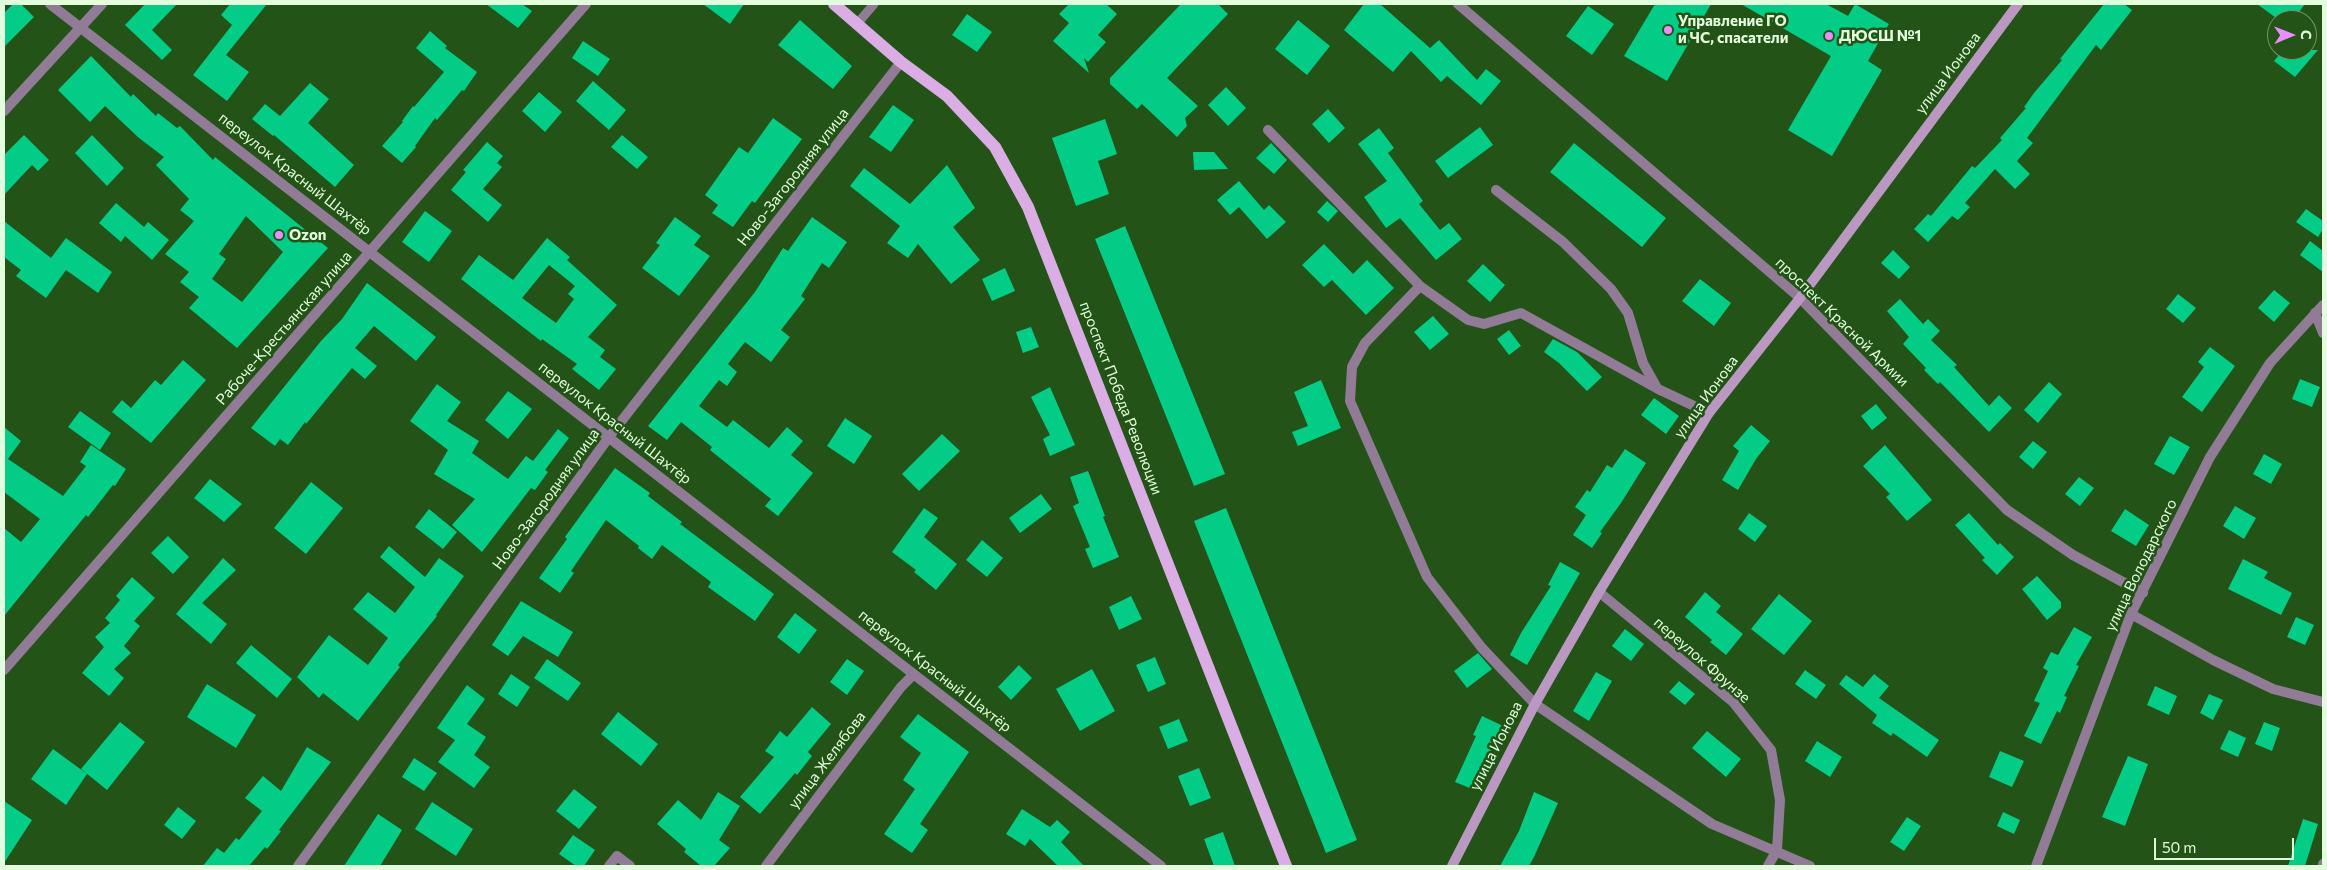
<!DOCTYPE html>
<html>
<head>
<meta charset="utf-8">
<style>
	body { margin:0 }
	#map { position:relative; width:2327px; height:870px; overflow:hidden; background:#235316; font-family:Commissioner,sans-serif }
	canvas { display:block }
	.frame { position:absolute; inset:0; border:5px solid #e2fedc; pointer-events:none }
	.north { position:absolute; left:2267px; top:10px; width:50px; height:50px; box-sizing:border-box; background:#235316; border:1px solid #6f9765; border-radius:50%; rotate:89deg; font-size:14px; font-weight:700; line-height:20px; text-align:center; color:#e2fedc }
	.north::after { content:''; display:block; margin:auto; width:18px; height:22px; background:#e98efe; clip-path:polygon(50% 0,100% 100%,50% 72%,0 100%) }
	.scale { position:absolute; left:2154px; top:838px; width:140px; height:22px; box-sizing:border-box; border:2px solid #e2fedc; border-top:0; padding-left:6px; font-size:15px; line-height:18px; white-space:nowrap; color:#e2fedc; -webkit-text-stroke:4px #235316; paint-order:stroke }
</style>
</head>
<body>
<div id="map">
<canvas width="2327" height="870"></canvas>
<div class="frame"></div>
<div class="north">С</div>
<div class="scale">50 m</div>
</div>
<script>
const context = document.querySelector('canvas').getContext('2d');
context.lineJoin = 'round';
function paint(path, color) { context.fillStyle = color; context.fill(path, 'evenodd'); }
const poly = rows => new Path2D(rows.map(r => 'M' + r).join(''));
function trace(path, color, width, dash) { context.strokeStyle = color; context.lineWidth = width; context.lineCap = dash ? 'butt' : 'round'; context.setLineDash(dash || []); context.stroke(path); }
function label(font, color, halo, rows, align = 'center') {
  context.font = font + ' Commissioner,sans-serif'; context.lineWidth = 5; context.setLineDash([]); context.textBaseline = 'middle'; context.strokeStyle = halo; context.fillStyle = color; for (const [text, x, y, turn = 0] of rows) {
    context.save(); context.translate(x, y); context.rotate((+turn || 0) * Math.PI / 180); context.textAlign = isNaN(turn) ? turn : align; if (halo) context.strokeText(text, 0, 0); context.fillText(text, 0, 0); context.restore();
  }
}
paint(poly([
	[13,4,21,4,34,17,4,47,4,13],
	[145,4,177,4,152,30,172,50,162,60,125,25],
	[230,4,267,4,226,55,249,72,227,101,193,75,232,25,221,15],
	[486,4,522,4,532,11,518,28],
	[703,4,744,4,730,24],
	[1069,4,1106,4,1117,14,1098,35,1106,42,1088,62,1084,58,1089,73,1053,41,1069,23,1059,14],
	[1181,4,1218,4,1228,14,1167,78,1198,106,1185,118,1187,126,1177,137,1142,104,1137,109,1110,84,1110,78],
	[1364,4,1380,4,1430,48,1439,40,1477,80,1486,69,1501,81,1481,105,1447,76,1441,82,1411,51,1393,72,1344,30],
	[1655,4,1711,4,1667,81,1624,56],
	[1741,4,1826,4,1848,16,1855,4,1889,24,1868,61,1882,70,1832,156,1788,130,1831,56],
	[2104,4,2124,4,2132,10,2101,50,2096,45,2027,138,2033,143,2017,161,2030,174,2015,189,1995,169,1965,203,1970,207,1958,220,1952,216,1928,242,1914,229,1928,214,1931,216,1972,166,1975,168,2002,140,2000,138,2026,108,2024,107,2034,93,2062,60,2060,59],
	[2257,4,2305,4,2293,20,2279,20],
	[1588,6,1614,24,1592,55,1566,36],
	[967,14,992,32,977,52,952,35],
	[800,20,852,66,833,89,778,45],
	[1298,20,1330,46,1307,75,1275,49],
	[430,31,447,46,445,48,477,72,464,91,462,90,437,120,435,118,415,146,416,147,402,163,382,146,403,122,402,121,413,106,414,107,444,72,416,48],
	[583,41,610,59,598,76,572,58],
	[2283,50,2318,50,2295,77,2274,61],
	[91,56,131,97,133,94,156,116,158,113,177,128,180,126,213,160,215,157,328,248,237,348,189,308,199,297,180,282,189,272,165,254,194,221,180,210,189,199,156,165,164,157,139,138,105,106,90,122,58,90],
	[246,216,283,252,242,302,212,279,226,259,219,254],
	[593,81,626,110,609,130,576,101],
	[310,83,329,99,308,123,354,165,335,187,274,135,273,136,252,119,265,104,280,116],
	[1226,87,1246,108,1228,126,1208,105],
	[539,92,562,112,545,132,522,111],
	[893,105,914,120,891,152,869,137],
	[1328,109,1345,128,1329,143,1312,124],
	[773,118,802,139,755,203,752,201,733,227,712,213,718,205,705,195,739,147,748,153],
	[1105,119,1117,154,1098,161,1109,194,1076,206,1052,138],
	[1480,127,1493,145,1448,178,1435,161],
	[1379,128,1394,148,1388,153,1423,201,1419,204,1440,230,1449,223,1462,239,1436,260,1400,218,1386,228,1364,197,1387,181,1358,144],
	[24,135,49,160,38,171,32,165,4,195,4,155],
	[92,135,124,168,107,186,75,153],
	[622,135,648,157,637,169,611,147],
	[487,142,503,156,497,163,502,167,483,189,502,205,488,222,451,190,466,172,463,170],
	[1271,143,1287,160,1274,174,1256,158],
	[1574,143,1666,218,1642,247,1550,172],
	[1193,152,1214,152,1228,169,1194,170],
	[947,165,975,208,953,227,980,260,951,284,918,244,908,258,887,243,900,226,850,186,864,168,910,204],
	[1239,181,1264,210,1269,205,1286,222,1267,239,1239,207,1230,215,1217,200],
	[1327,201,1338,211,1328,222,1317,212],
	[116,203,144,227,148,222,169,240,152,260,125,236,121,242,99,223],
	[2306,209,2323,221,2323,229,2318,237,2296,222],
	[425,211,452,231,429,262,402,242],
	[675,217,701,236,694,245,710,256,679,296,642,268,660,245,656,243],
	[812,217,847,242,829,268,822,263,801,296,805,299,781,330,790,337,771,362,745,342,728,364,737,372,727,386,719,380,699,406,727,427,733,420,769,448,787,427,803,441,791,455,813,473,778,516,765,506,771,499,710,450,712,447,681,422,667,440,648,426,755,292,783,248,788,251],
	[4,221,51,258,66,238,112,272,98,293,66,270,46,298,16,276,21,270,4,257],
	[1125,226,1225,474,1194,486,1095,239],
	[547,238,570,257,567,260,617,305,588,337,605,350,600,357,616,369,599,390,572,369,577,364,542,339,541,341,461,279,479,255,513,280],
	[549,265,575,286,568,294,574,299,556,323,522,298],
	[2310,241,2323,251,2323,272,2300,255],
	[1324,244,1353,274,1367,260,1394,288,1366,315,1332,280,1324,287,1302,265],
	[1893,250,1910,267,1899,279,1881,263],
	[1483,264,1505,285,1490,302,1467,281],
	[1005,268,1015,291,992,301,982,279],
	[1700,279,1731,303,1714,326,1682,301],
	[367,283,436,337,416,361,374,326,355,348,377,366,365,379,352,368,306,424,305,422,288,445,280,439,275,446,251,428,321,341,342,319],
	[2274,290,2290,303,2274,322,2258,308],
	[2178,294,2196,308,2183,323,2166,309],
	[1900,299,1923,324,1928,319,1940,331,1931,340,1957,365,1954,367,1989,406,1999,395,2012,408,1989,432,1940,382,1938,384,1924,370,1926,368,1903,344,1909,337,1887,311],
	[1433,316,1449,334,1430,350,1414,332],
	[1031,327,1039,347,1023,353,1016,332],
	[1509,330,1521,346,1509,355,1497,339],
	[1553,339,1577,352,1602,377,1587,391,1559,363,1544,352],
	[2210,347,2235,366,2202,412,2182,397,2204,367,2198,362],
	[183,360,206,380,151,443,112,412,122,400,131,408,155,380,161,385],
	[2300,379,2320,387,2312,407,2292,399],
	[1321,380,1341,428,1298,446,1292,432,1308,426,1294,392],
	[2049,382,2062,394,2038,423,2024,410],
	[437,384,461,402,447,421,479,441,472,453,508,479,526,456,533,461,558,429,569,438,545,470,548,472,535,490,531,488,482,552,452,525,475,499,434,474,448,450,410,421],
	[1050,387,1075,445,1050,456,1043,439,1050,435,1031,397],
	[508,391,532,409,508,439,485,420],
	[1654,398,1679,416,1666,434,1641,415],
	[1876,404,1887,418,1872,430,1861,416],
	[80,411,111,433,100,450,68,427],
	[845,418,872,436,854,464,827,446],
	[1751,425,1770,441,1756,459,1738,490,1722,480,1739,451,1733,446],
	[4,427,21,441,8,459,63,496,86,466,80,462,91,445,126,469,115,486,113,485,88,517,86,515,4,616,4,528,21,542,40,519,4,492],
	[942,434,960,451,919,491,902,474],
	[2170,436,2190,447,2174,475,2154,464],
	[2033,441,2047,452,2033,469,2019,457],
	[1885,445,1932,500,1907,521,1886,497,1890,494,1863,466],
	[1625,449,1646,463,1621,503,1600,532,1602,533,1592,548,1573,535,1586,515,1575,507,1587,490,1590,492,1607,465,1612,468],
	[2264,454,2282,464,2271,484,2253,474],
	[615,468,650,493,648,496,682,522,680,524,774,594,755,621,708,587,711,582,662,545,652,559,638,548,639,546,606,520,571,571,574,573,560,593,539,578,567,539,565,537],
	[1088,471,1105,516,1103,517,1119,557,1093,568,1085,549,1090,547,1073,506,1079,503,1070,477],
	[2079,477,2094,488,2080,506,2065,494],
	[210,479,242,504,224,522,194,498],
	[311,482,343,508,306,554,274,528],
	[1041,494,1052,509,1020,533,1009,518],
	[2235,506,2256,518,2244,539,2223,526],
	[924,508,938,518,924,537,957,564,936,590,914,572,916,570,892,552],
	[1226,508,1357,840,1326,853,1194,521],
	[429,509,457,532,443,549,415,527],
	[2125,509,2149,525,2136,546,2111,531],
	[1749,513,1767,526,1755,542,1738,529],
	[1969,513,1998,545,2000,543,2014,557,1997,575,1982,560,1985,558,1955,525],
	[168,536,189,557,173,574,151,553],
	[982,540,1003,558,987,577,966,560],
	[389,546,425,577,439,558,464,576,436,615,437,616,398,665,400,667,358,721,323,693,319,698,297,677,329,635,368,665,388,638,353,609,368,592,395,613,415,587,380,557],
	[223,558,236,570,202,603,227,624,211,644,176,614],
	[2243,559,2268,572,2264,578,2292,593,2281,615,2228,589],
	[1560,562,1580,573,1527,665,1510,655,1521,633,1551,586,1548,585],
	[2037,576,2061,602,2061,608,2047,620,2022,589],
	[132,577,155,598,134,621,140,626,124,646,131,653,114,669,124,678,109,696,82,673,104,647,95,637,110,623,105,618,120,600,116,596],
	[1705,592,1721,606,1716,612,1743,634,1726,655,1710,642,1712,640,1685,617],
	[1779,594,1812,621,1784,655,1751,629],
	[1131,596,1142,619,1119,630,1109,607],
	[521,601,573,632,558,657,523,636,508,656,492,645],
	[795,613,817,630,799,654,777,637],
	[2296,617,2314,625,2305,645,2287,637],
	[2074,627,2092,637,2076,665,2079,666,2064,696,2067,697,2060,713,2057,711,2041,744,2024,736,2040,703,2034,701,2048,671,2043,668,2051,652,2058,655],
	[1625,629,1644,644,1631,661,1612,646],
	[251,645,292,679,277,698,236,663],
	[1478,653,1492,669,1467,688,1454,671],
	[1155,657,1166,684,1148,692,1136,665],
	[547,659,581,683,568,701,534,678],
	[847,659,864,671,847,695,830,682],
	[1019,665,1032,678,1011,700,998,687],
	[1092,669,1115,711,1080,731,1056,689],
	[1805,670,1826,685,1816,699,1795,684],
	[1596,672,1612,681,1589,721,1573,711],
	[511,674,530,687,517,707,498,694],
	[1874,674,1889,686,1879,698,1939,740,1927,757,1893,733,1891,736,1872,723,1877,715,1839,684,1846,675,1863,687],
	[1679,681,1695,694,1685,705,1669,692],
	[207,684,256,715,236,748,187,717],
	[467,685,485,699,467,724,486,737,474,755,490,767,474,788,438,762,455,740,437,728],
	[2155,686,2177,696,2169,715,2147,705],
	[2209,694,2223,700,2213,720,2200,713],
	[812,707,831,724,808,752,812,756,797,775,795,773,760,814,740,797,774,757,765,751,780,731,787,737],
	[618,712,658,744,641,766,601,734],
	[918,714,969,752,920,824,928,830,912,853,884,834,915,789,903,780,921,753,900,737],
	[1482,716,1503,726,1472,789,1455,782,1476,736,1473,735],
	[1179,719,1188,741,1168,749,1159,727],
	[120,722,145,742,107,790,81,769],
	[2264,722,2280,728,2272,751,2255,744],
	[2229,730,2246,738,2238,757,2220,749],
	[1707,731,1741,759,1726,777,1692,748],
	[1817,741,1842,757,1830,777,1805,761],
	[307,747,331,762,279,830,281,831,267,849,265,847,249,866,203,866,217,848,224,853,236,838,239,840,262,811,245,798,263,776,281,791],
	[53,749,87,774,66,805,31,779],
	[2000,751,2024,761,2012,787,1989,777],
	[2128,756,2148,764,2125,826,2102,817],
	[414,758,437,773,424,791,402,777],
	[1199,768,1211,798,1190,806,1178,776],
	[574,789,597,807,579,829,556,811],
	[718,792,740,806,719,840,730,848,714,866,701,866,684,852,686,849,657,824,678,800,701,820],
	[1534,792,1558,803,1534,857,1529,866,1500,866,1519,831],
	[4,801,32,820,4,863],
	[432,802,473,829,456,856,415,829],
	[178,807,196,821,182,839,164,825],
	[1022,809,1050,827,1057,820,1070,832,1061,842,1084,866,1058,866,1030,839,1025,846,1006,834],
	[2003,812,2020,820,2014,834,1997,826],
	[378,814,402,830,380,866,344,866],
	[1907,817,1921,826,1904,851,1890,842],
	[2303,819,2318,824,2305,866,2288,866],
	[1223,832,1235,866,1214,866,1204,839],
	[573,835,595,850,584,866,576,866,559,854]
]), '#03cc86');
trace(poly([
	[857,24,874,4]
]), '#917b96', 9);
trace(poly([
	[50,4,1161,866],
	[1458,4,1800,298,2007,510,2073,555,2143,593],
	[4,111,102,4],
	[1268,130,1420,286,1468,320,1484,324,1521,313,1658,389,1709,413],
	[1496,190,1563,242,1611,289,1628,313,1643,363,1657,388],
	[1420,286,1365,343,1352,367,1350,401,1427,577,1482,648,1535,704,1712,824,1810,866],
	[2315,313,2323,333],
	[1599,592,1733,702,1771,750,1780,800,1777,850,1768,866],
	[2131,614,2213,660,2273,689,2323,702],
	[4,670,586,4],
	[298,866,609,437,901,62],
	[609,866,617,856,630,866],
	[766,866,901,687,914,674],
	[2036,866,2131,614,2210,457,2270,363,2323,305],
	[2323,866,2323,864]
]), '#917b96', 10);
trace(poly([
	[1452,866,1535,704,1599,592,1709,413,1800,298,2018,4]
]), '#ba98c2', 10);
trace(poly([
	[834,4,901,62,947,96,995,147,1028,207,1286,866]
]), '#daade4', 12);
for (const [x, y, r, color] of [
	[1668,30,5,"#e98efe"],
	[1829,36,5,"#e98efe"],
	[279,235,5,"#e98efe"]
]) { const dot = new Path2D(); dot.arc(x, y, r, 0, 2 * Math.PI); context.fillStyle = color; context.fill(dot); trace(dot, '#235316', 2); }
label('bold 15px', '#e2fedc', '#235316', [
	["Управление ГО",1678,21],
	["и ЧС, спасатели",1678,38],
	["ДЮСШ №1",1839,36],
	["Ozon",289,235]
], 'left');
label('15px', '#e2fedc', '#235316', [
	["улица Ионова",1948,73,-53],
	["переулок Красный Шахтёр",295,174,38],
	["Ново-Загородняя улица",793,177,-52],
	["проспект Красной Армии",1842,322,44],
	["Рабоче-Крестьянская улица",284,328,-49],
	["улица Ионова",1706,397,-54],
	["проспект Победа Революции",1121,398,69],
	["переулок Красный Шахтёр",615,423,38],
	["Ново-Загородняя улица",546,499,-54],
	["улица Володарского",2141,565,-64],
	["переулок Фрунзе",1702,660,41],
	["переулок Красный Шахтёр",935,671,38],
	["улица Ионова",1496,746,-63],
	["улица Желябова",827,760,-53]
]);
</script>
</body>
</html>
